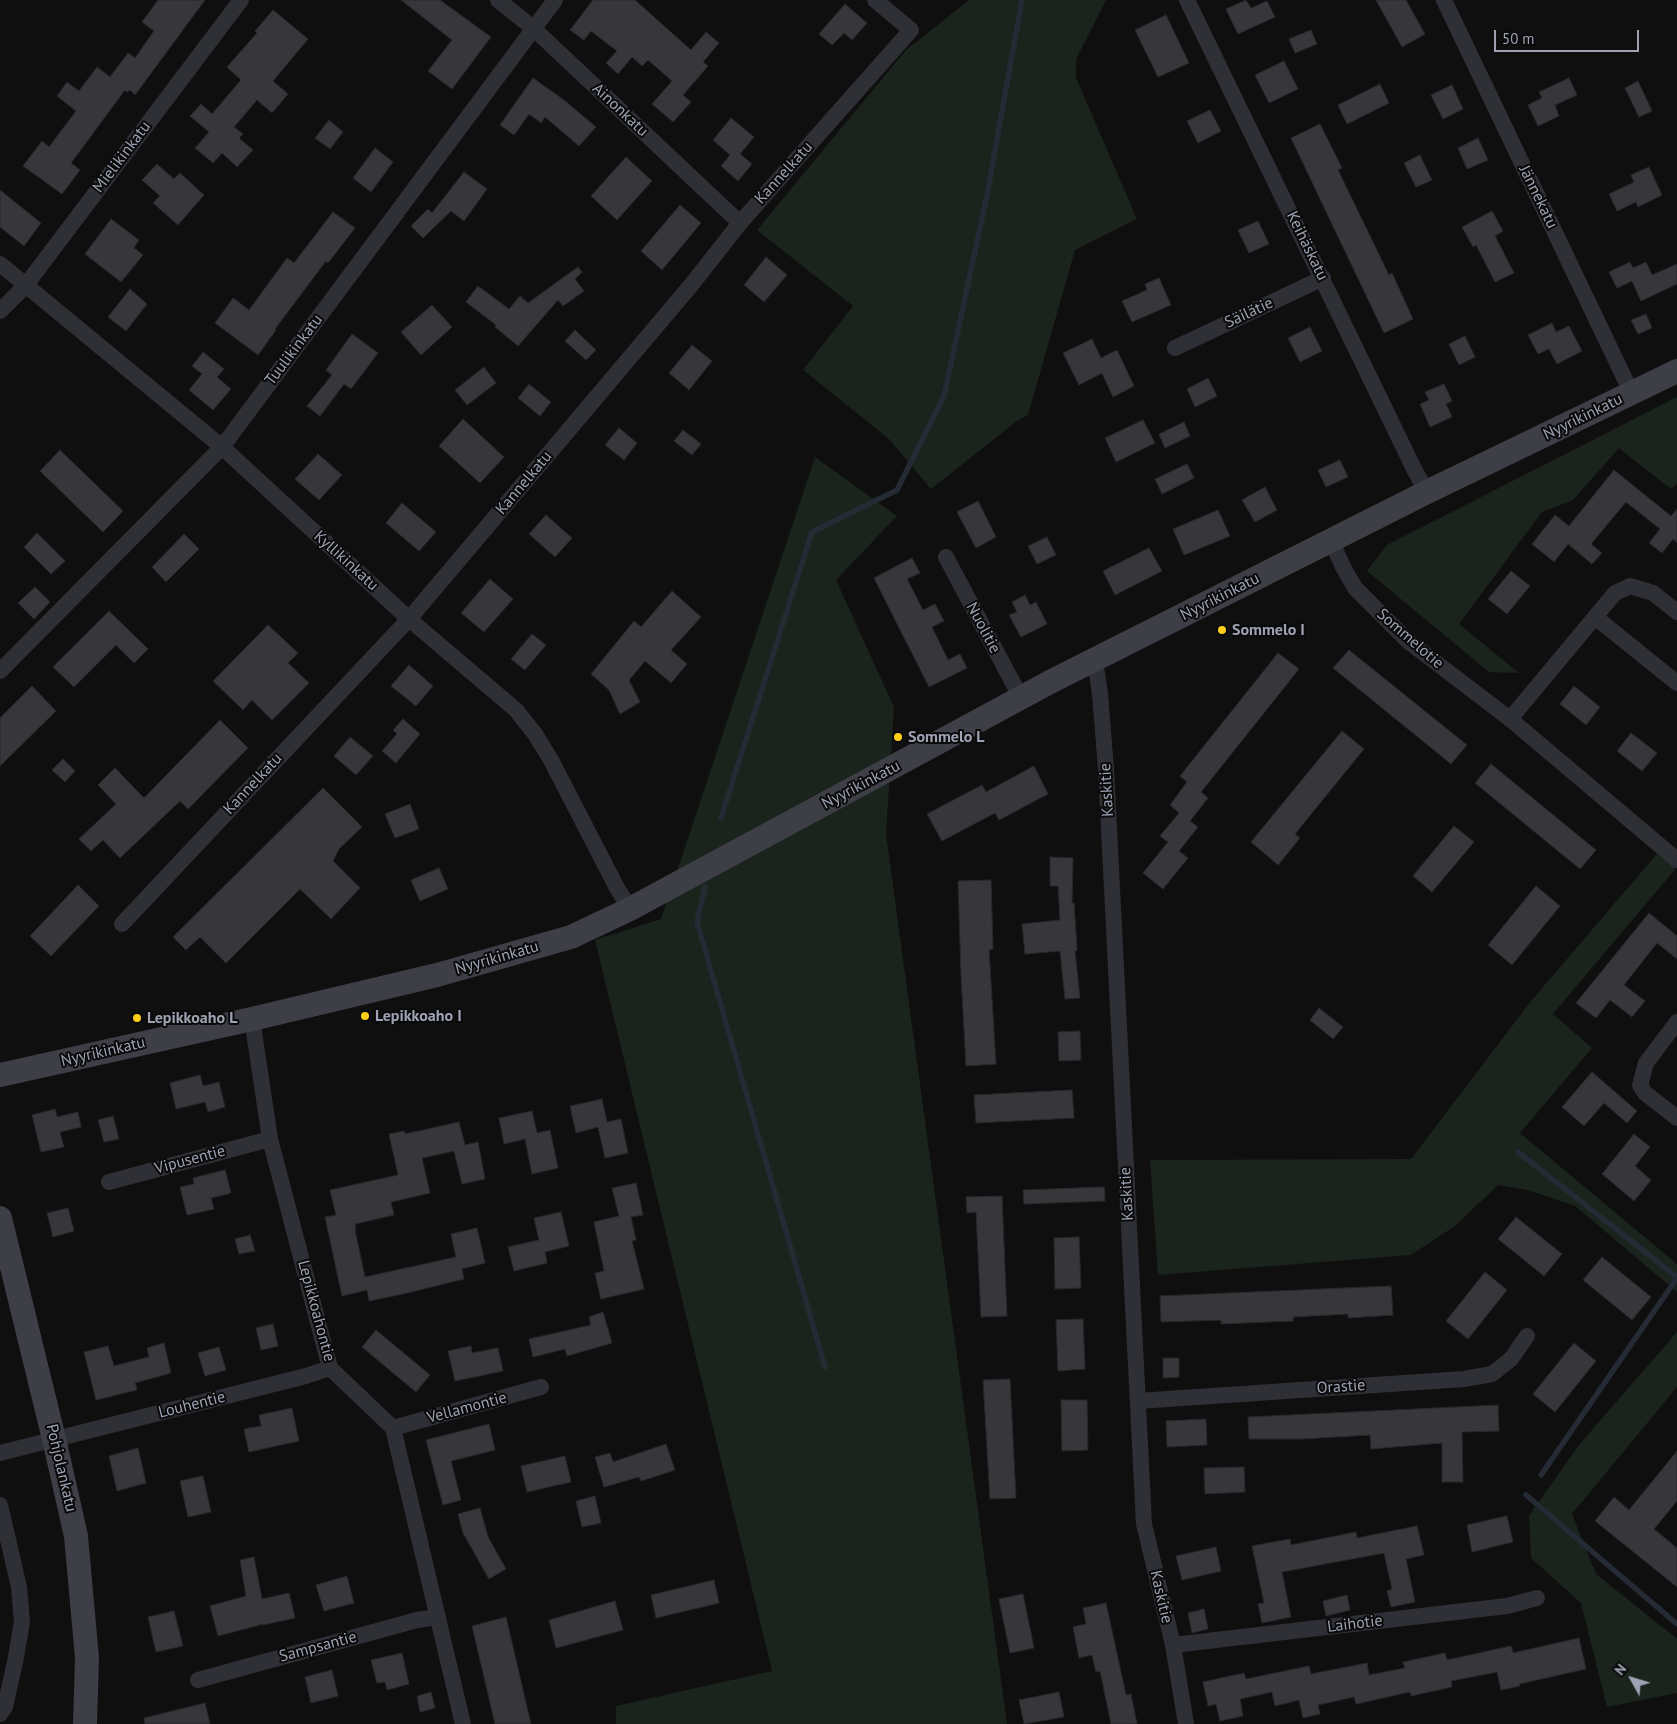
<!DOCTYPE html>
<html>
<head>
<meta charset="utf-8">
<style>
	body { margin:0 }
	#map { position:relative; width:1677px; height:1724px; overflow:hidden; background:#0f0f10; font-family:"PT Sans",sans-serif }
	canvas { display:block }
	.north { position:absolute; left:1607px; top:1654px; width:50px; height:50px; -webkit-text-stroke:4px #0a0a0b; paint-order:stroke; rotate:309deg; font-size:14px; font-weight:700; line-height:20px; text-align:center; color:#9ea2b3 }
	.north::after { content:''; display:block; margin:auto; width:18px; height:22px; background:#9ea2b3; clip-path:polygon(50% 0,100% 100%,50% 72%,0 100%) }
	.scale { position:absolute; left:1494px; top:30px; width:145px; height:22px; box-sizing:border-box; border:2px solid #9ea2b3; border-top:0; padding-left:6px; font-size:15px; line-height:18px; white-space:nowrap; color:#9ea2b3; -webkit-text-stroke:4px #0a0a0b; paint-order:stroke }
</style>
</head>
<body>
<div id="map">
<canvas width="1677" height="1724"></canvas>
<div class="north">N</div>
<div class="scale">50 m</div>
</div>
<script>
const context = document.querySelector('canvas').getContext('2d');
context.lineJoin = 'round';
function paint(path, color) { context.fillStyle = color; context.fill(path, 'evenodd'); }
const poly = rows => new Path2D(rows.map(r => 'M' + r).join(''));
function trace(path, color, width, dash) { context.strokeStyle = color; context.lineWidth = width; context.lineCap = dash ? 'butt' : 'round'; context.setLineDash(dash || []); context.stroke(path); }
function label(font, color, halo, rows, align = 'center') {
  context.font = font + ' "PT Sans",sans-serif'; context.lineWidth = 4; context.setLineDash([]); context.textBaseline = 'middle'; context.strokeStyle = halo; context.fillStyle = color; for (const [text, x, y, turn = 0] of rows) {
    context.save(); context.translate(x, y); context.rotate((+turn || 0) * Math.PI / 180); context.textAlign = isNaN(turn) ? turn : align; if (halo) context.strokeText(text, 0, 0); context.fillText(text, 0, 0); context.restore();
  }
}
paint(poly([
	[969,0,1106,0,1076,59,1076,78,1137,219,1075,250,1028,415,1017,421,931,489,889,439,803,370,853,306,757,230,906,50],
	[1677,397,1677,484,1671,489,1619,448,1573,500,1542,512,1459,624,1519,673,1489,672,1367,571,1387,545],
	[815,457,897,516,836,580,894,707,886,834,1007,1724,616,1724,616,1706,772,1671,595,940,661,919],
	[1661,849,1677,867,1553,1014,1592,1048,1520,1133,1677,1264,1677,1292,1575,1206,1528,1190,1498,1185,1455,1226,1411,1255,1158,1275,1150,1160,1411,1159,1531,1001],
	[1677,1332,1677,1387,1572,1514,1596,1574,1677,1639,1677,1693,1607,1707,1581,1603,1531,1558,1529,1516,1578,1446]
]), '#1b231d');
trace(poly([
	[721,818,812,532,897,490,944,396,987,195,1022,0],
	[705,887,697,922,825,1367],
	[1518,1152,1677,1277],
	[1541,1475,1677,1278],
	[1526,1495,1677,1624]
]), '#242b35', 5.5);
const building = poly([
	[158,0,205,0,135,95,130,90,127,92,125,90,71,163,80,170,62,194,23,166,42,141,49,147,76,111,57,96,67,82,79,91,97,67,110,77,128,53,135,58,154,31,142,22,158,0],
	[401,0,440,0,491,37,452,89,428,71,452,40,401,0],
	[593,0,635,0,691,50,706,32,719,43,703,62,708,66,683,95,691,102,673,122,652,104,672,81,648,60,642,66,632,57,618,74,606,63,617,51,591,31,584,40,570,30,593,0],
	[1246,0,1251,8,1267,1,1275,17,1238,34,1226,9,1246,0],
	[1376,0,1406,0,1425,34,1402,47,1376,0],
	[845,4,867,23,852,40,844,33,832,45,819,34,845,4],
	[273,10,308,39,273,81,288,94,272,113,257,100,234,127,243,134,239,138,253,150,237,167,222,153,213,163,195,148,209,132,190,116,201,104,212,114,241,80,227,67,257,33,255,31,273,10],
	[1166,15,1189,63,1158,77,1135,30,1166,15],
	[1311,30,1317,44,1295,53,1289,39,1311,30],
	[1284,61,1298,89,1269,103,1255,75,1284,61],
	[533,78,564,100,596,127,579,146,545,117,541,123,529,114,514,135,500,125,533,78],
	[1569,78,1577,95,1555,105,1559,116,1538,126,1528,105,1542,98,1539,92,1569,78],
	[1638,81,1652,111,1639,117,1625,88,1638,81],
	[1380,84,1389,103,1347,124,1338,105,1380,84],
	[1452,85,1463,109,1443,119,1431,95,1452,85],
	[1210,110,1221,131,1198,143,1187,121,1210,110],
	[731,118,754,137,740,154,752,164,738,181,721,166,730,155,713,140,731,118],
	[329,120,343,132,330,149,315,138,329,120],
	[1320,124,1342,168,1338,170,1389,275,1392,273,1413,319,1384,333,1291,138,1320,124],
	[1478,138,1488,160,1467,169,1458,148,1478,138],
	[375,148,393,162,371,192,353,178,375,148],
	[1420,155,1432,180,1416,187,1404,163,1420,155],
	[626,157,652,181,617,220,591,196,626,157],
	[157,164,174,179,180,173,204,195,178,225,153,203,160,196,142,180,157,164],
	[1649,167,1662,195,1638,207,1636,202,1617,211,1609,194,1634,182,1631,175,1649,167],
	[464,172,487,189,464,221,451,211,423,238,411,226,428,209,432,213,464,172],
	[0,190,41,223,24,246,0,227,0,190],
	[680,205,701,223,662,270,641,251,680,205],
	[1492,211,1503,231,1495,236,1514,273,1495,282,1476,245,1473,247,1462,227,1492,211],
	[333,212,355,228,328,263,326,261,275,329,276,330,258,355,215,323,233,298,249,310,287,258,294,263,333,212],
	[111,219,139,240,134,248,143,255,121,282,85,254,111,219],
	[1258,221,1269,244,1249,253,1238,230,1258,221],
	[766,257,787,275,764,302,744,285,766,257],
	[1630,262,1633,268,1646,262,1652,275,1677,264,1677,284,1641,301,1632,281,1617,288,1609,272,1630,262],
	[578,267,582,272,575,279,584,291,563,306,558,300,518,346,495,327,496,325,466,302,478,286,509,309,520,296,528,303,578,267],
	[1159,278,1171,305,1132,322,1122,301,1147,290,1145,284,1159,278],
	[130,289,147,304,126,331,108,317,130,289],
	[432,305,452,327,421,355,401,332,432,305],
	[1646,314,1652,328,1638,334,1631,320,1646,314],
	[1552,323,1556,332,1569,326,1582,351,1557,364,1549,349,1538,354,1528,335,1552,323],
	[1310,327,1322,351,1300,362,1288,338,1310,327],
	[575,330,596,350,586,360,565,341,575,330],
	[352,334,378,353,351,389,344,384,320,416,307,406,332,375,326,370,352,334],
	[1465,336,1475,357,1459,365,1449,344,1465,336],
	[1092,339,1101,358,1117,350,1134,386,1113,397,1102,373,1079,385,1063,353,1092,339],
	[692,345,712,361,689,390,669,373,692,345],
	[203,352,224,369,217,377,231,389,213,410,189,390,202,374,192,366,203,352],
	[484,367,496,383,467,405,455,390,484,367],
	[1208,378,1217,396,1195,407,1187,389,1208,378],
	[529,384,551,402,540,416,518,398,529,384],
	[1444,384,1452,401,1446,404,1452,417,1430,427,1420,404,1429,400,1425,392,1444,384],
	[463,419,504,457,480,483,439,446,463,419],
	[1143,420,1155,443,1116,462,1105,438,1143,420],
	[1184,422,1190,436,1165,448,1159,434,1184,422],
	[619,428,637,443,624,460,605,445,619,428],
	[683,430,701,444,692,455,674,441,683,430],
	[60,450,123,511,103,532,40,471,60,450],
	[318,454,342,475,319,500,295,479,318,454],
	[1340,460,1348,477,1326,487,1318,470,1340,460],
	[1187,464,1194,478,1162,494,1155,479,1187,464],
	[1614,470,1671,516,1677,509,1677,543,1673,539,1662,553,1649,543,1660,529,1626,502,1591,544,1602,553,1592,564,1568,544,1554,562,1532,544,1555,515,1569,526,1614,470],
	[1265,487,1277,510,1255,522,1242,500,1265,487],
	[978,501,996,537,976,548,957,512,978,501],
	[402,503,436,532,419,551,386,523,402,503],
	[1218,510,1230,536,1184,555,1173,529,1218,510],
	[546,515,572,538,555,557,529,534,546,515],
	[37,533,65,561,51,574,24,547,37,533],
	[184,534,199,549,166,582,152,567,184,534],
	[1047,537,1056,555,1037,564,1028,546,1047,537],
	[1149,548,1162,571,1115,595,1103,571,1149,548],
	[912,558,920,573,907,579,923,610,935,604,944,621,932,627,948,660,960,654,967,668,929,687,874,578,912,558],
	[1511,571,1530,586,1507,614,1488,599,1511,571],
	[490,579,513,599,484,632,461,613,490,579],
	[35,587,50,602,34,619,18,603,35,587],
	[672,591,701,617,671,650,687,664,671,683,645,661,629,680,640,702,620,714,609,690,591,674,634,621,641,627,672,591],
	[1025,595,1030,605,1036,602,1047,624,1021,637,1009,615,1017,612,1012,602,1025,595],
	[109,611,148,649,134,663,116,645,74,687,53,667,109,611],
	[268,625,298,653,288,663,309,683,272,720,252,700,243,710,213,681,268,625],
	[532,634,546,645,525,670,511,659,532,634],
	[1349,650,1467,745,1451,764,1333,668,1349,650],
	[1278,653,1299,669,1201,792,1208,798,1190,821,1198,827,1179,851,1188,858,1163,889,1143,873,1168,842,1160,836,1179,813,1170,805,1187,782,1180,776,1278,653],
	[409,665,433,686,416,706,391,686,409,665],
	[32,686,56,711,0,766,0,718,32,686],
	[1574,686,1600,707,1586,725,1560,704,1574,686],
	[403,719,420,734,396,763,382,751,397,734,393,730,403,719],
	[220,720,248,748,188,809,180,801,120,858,103,840,91,851,79,839,116,804,98,785,115,768,144,798,220,720],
	[1342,731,1364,749,1295,834,1300,838,1278,865,1251,842,1342,731],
	[1631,733,1657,753,1642,771,1617,751,1631,733],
	[350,737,373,756,356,775,334,756,350,737],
	[63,759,75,771,65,782,52,770,63,759],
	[1491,764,1596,850,1580,869,1475,783,1491,764],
	[1034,766,1048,794,999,820,995,813,942,841,927,814,982,785,986,792,1034,766],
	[323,788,362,827,339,849,333,861,360,888,331,919,300,889,226,963,200,937,186,950,173,937,323,788],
	[410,804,419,829,395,838,385,814,410,804],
	[1454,826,1474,842,1432,892,1413,876,1454,826],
	[1050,857,1073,858,1072,903,1074,903,1077,950,1075,951,1080,998,1065,999,1060,951,1025,954,1022,924,1060,920,1058,886,1050,886,1050,857],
	[439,868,448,889,420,901,411,880,439,868],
	[991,880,993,949,989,950,996,1064,966,1066,961,975,958,881,991,880],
	[78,885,99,906,51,956,30,936,78,885],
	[1536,886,1560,906,1512,965,1488,945,1536,886],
	[1649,913,1677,936,1677,959,1657,943,1624,985,1645,1001,1632,1017,1610,1000,1596,1018,1576,1003,1649,913],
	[1319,1008,1343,1027,1333,1039,1310,1020,1319,1008],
	[1080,1031,1081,1060,1059,1061,1058,1032,1080,1031],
	[1592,1072,1637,1111,1627,1123,1604,1103,1584,1126,1562,1107,1592,1072],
	[200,1075,203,1086,219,1082,225,1107,208,1112,205,1102,176,1109,170,1083,200,1075],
	[1072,1090,1074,1118,976,1123,974,1095,1072,1090],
	[602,1099,607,1122,621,1119,628,1153,605,1158,598,1127,576,1133,570,1106,602,1099],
	[55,1109,57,1117,78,1112,81,1127,60,1132,64,1147,41,1152,32,1115,55,1109],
	[532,1111,537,1133,550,1130,558,1168,532,1174,525,1139,504,1144,499,1118,532,1111],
	[113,1116,119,1139,104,1142,98,1120,113,1116],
	[459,1122,465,1145,478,1142,485,1179,462,1184,454,1151,422,1158,430,1193,391,1202,394,1215,355,1224,356,1230,355,1230,365,1277,456,1257,451,1234,477,1228,485,1263,462,1269,464,1279,403,1294,369,1301,367,1290,342,1296,325,1217,336,1215,330,1190,398,1175,389,1134,404,1131,405,1134,459,1122],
	[1634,1134,1650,1147,1635,1166,1651,1180,1634,1201,1602,1174,1634,1134],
	[225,1170,231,1193,211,1198,214,1209,187,1215,180,1187,194,1184,193,1178,225,1170],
	[636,1183,643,1215,631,1217,636,1240,632,1241,644,1289,601,1299,595,1273,604,1271,594,1222,619,1216,612,1188,636,1183],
	[1104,1187,1105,1201,1024,1204,1023,1190,1104,1187],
	[1002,1196,1007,1316,981,1317,976,1212,967,1213,966,1197,1002,1196],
	[68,1208,74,1231,53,1237,47,1213,68,1208],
	[561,1212,569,1246,545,1252,547,1263,514,1271,508,1247,539,1240,534,1218,561,1212],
	[1516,1217,1562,1254,1544,1276,1498,1239,1516,1217],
	[250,1235,255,1251,239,1254,235,1239,250,1235],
	[1079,1237,1081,1288,1055,1289,1054,1238,1079,1237],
	[1602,1257,1651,1297,1632,1320,1583,1280,1602,1257],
	[1485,1272,1507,1290,1468,1339,1446,1321,1485,1272],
	[1391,1286,1393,1315,1348,1318,1348,1314,1293,1317,1293,1321,1221,1324,1221,1320,1161,1322,1160,1296,1391,1286],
	[603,1312,612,1343,567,1356,565,1349,533,1357,529,1339,591,1325,589,1317,603,1312],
	[1083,1319,1085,1369,1058,1371,1056,1320,1083,1319],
	[273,1324,278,1346,261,1350,256,1328,273,1324],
	[376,1330,430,1375,416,1392,362,1347,376,1330],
	[164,1343,171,1373,135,1383,137,1390,96,1400,84,1352,108,1346,114,1366,149,1357,147,1348,164,1343],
	[1574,1343,1596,1361,1555,1412,1533,1394,1574,1343],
	[471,1346,472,1353,498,1348,503,1371,455,1381,448,1351,471,1346],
	[219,1347,226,1370,205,1376,198,1353,219,1347],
	[1163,1358,1179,1358,1179,1377,1163,1378,1163,1358],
	[1010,1379,1016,1498,990,1499,983,1380,1010,1379],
	[1061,1400,1087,1400,1088,1450,1062,1451,1061,1400],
	[1498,1405,1499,1431,1462,1432,1463,1482,1442,1482,1442,1443,1371,1449,1370,1435,1302,1439,1249,1439,1248,1417,1498,1405],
	[292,1408,299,1441,249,1452,244,1429,261,1426,259,1415,292,1408],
	[1206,1419,1207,1445,1167,1447,1166,1421,1206,1419],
	[489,1424,495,1450,451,1461,461,1500,443,1505,426,1440,489,1424],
	[666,1444,675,1470,641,1481,639,1477,604,1487,595,1457,610,1453,613,1462,666,1444],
	[138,1448,146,1483,117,1491,109,1456,138,1448],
	[1677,1451,1677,1501,1654,1529,1677,1548,1677,1587,1595,1521,1614,1497,1629,1510,1677,1451],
	[565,1456,571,1482,527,1492,521,1466,565,1456],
	[1244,1467,1245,1492,1205,1494,1204,1468,1244,1467],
	[203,1476,211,1512,188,1517,180,1481,203,1476],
	[595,1496,601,1523,582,1527,576,1501,595,1496],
	[480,1508,488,1537,506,1569,489,1579,463,1533,458,1514,480,1508],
	[1507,1516,1513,1542,1472,1552,1467,1525,1507,1516],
	[1417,1526,1424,1555,1406,1559,1415,1602,1391,1607,1387,1591,1392,1589,1384,1553,1282,1572,1291,1617,1262,1623,1258,1604,1264,1603,1252,1546,1290,1539,1291,1545,1356,1532,1357,1538,1417,1526],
	[1216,1547,1221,1571,1182,1580,1176,1556,1216,1547],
	[254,1557,262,1599,289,1593,295,1618,263,1625,263,1624,218,1636,210,1606,246,1596,240,1560,254,1557],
	[347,1576,354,1603,324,1611,316,1585,347,1576],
	[714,1580,719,1603,656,1618,651,1595,714,1580],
	[1023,1594,1034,1648,1010,1653,999,1599,1023,1594],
	[1347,1595,1350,1610,1326,1616,1323,1601,1347,1595],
	[615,1601,623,1630,556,1648,549,1620,615,1601],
	[1106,1603,1126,1695,1131,1694,1137,1724,1111,1724,1100,1671,1096,1672,1092,1655,1079,1658,1073,1627,1086,1624,1083,1608,1106,1603],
	[1204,1609,1208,1629,1192,1633,1188,1613,1204,1609],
	[174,1611,183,1646,156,1652,148,1617,174,1611],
	[506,1617,531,1724,495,1724,472,1626,506,1617],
	[1579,1638,1586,1669,1519,1684,1520,1686,1501,1690,1497,1672,1451,1681,1452,1687,1411,1696,1410,1692,1356,1704,1354,1697,1318,1705,1320,1714,1303,1718,1299,1700,1275,1706,1272,1692,1240,1699,1243,1716,1220,1721,1216,1704,1208,1706,1203,1682,1244,1673,1246,1679,1309,1666,1311,1674,1367,1663,1369,1675,1405,1668,1403,1662,1445,1653,1447,1660,1511,1646,1513,1653,1579,1638],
	[402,1653,409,1684,387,1690,385,1682,377,1683,371,1660,402,1653],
	[332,1670,338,1696,311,1703,305,1677,332,1670],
	[431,1692,435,1708,420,1712,417,1696,431,1692],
	[1059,1692,1064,1717,1024,1724,1019,1700,1059,1692],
	[205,1703,210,1724,145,1724,144,1718,205,1703]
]);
paint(building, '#36363b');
trace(building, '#29282c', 1);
trace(poly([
	[498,0,533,28,740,223],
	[1187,0,1415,471,1427,492],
	[1444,0,1632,394],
	[0,264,222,447,409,619,516,710,535,734,551,760,617,888,630,909],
	[0,311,26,285,241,0],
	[1175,348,1323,278],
	[1331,540,1343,567,1355,588,1409,642,1510,719,1677,860],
	[946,557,1021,698],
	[1595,617,1677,683],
	[1095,660,1100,694,1106,769,1144,1524,1173,1645,1186,1724],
	[0,671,222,447,555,0],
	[1510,719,1615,593,1630,586,1653,593,1677,612],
	[122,924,409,619,692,284,740,223,911,30,875,0],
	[252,1019,270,1139,330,1368,393,1428,463,1724],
	[1677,1022,1646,1063,1640,1085,1645,1093,1677,1118],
	[109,1182,270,1139],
	[1138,1401,1464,1379,1492,1374,1511,1359,1527,1336],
	[393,1428,541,1387],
	[0,1453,306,1376,330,1368],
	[0,1505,19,1587,22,1622,15,1662,5,1707,0,1714],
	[1173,1645,1507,1606,1537,1598],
	[198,1680,417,1620,438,1617]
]), '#2f3036', 16);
trace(poly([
	[0,1075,252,1019,437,975,571,937,630,909,1050,682,1427,492,1677,371],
	[0,1218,54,1439,76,1536,87,1658,85,1724]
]), '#3d3e46', 24);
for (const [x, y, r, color] of [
	[1222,630,5,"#ffce18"],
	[898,737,5,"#ffce18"],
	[365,1016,5,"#ffce18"],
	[137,1018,5,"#ffce18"]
]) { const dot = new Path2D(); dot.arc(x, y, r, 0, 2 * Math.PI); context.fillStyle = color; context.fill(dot); trace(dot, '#0a0a0b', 2); }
label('16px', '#9ea2b3', '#0a0a0b', [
	["Ainonkatu",620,110,43],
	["Mielikinkatu",122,157,-53],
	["Kannelkatu",784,173,-48],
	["Jännekatu",1538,197,64],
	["Keihäskatu",1307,246,64],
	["Säilätie",1249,313,-25],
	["Tuulikinkatu",294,350,-53],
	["Nyyrikinkatu",1583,417,-26],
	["Kannelkatu",524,483,-50],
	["Kyllikinkatu",346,561,42],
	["Nyyrikinkatu",1220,597,-27],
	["Nuolitie",983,628,62],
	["Sommelotie",1410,639,41],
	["Kannelkatu",253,784,-47],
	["Nyyrikinkatu",861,785,-28],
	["Kaskitie",1107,790,-93],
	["Nyyrikinkatu",497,958,-16],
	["Nyyrikinkatu",103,1052,-13],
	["Vipusentie",190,1160,-15],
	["Kaskitie",1127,1194,-93],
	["Lepikkoahontie",316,1311,75],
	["Orastie",1341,1387,-4],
	["Louhentie",192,1405,-14],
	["Vellamontie",467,1408,-15],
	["Pohjolankatu",61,1468,77],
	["Kaskitie",1161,1597,77],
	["Laihotie",1355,1624,-7],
	["Sampsantie",318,1647,-15]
]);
label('bold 16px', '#9ea2b3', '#0a0a0b', [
	["Sommelo I",1232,630],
	["Sommelo L",908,737],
	["Lepikkoaho I",375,1016],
	["Lepikkoaho L",147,1018]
], 'left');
</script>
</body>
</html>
